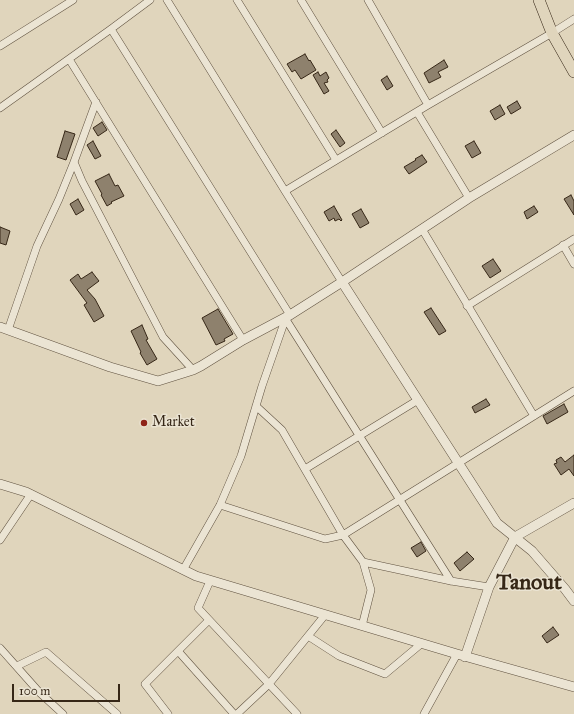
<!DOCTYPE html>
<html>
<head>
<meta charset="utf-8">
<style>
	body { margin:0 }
	#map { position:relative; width:574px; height:714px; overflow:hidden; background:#e0d5bc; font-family:"IM FELL Great Primer",serif }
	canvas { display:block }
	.scale { position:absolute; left:12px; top:684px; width:108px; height:18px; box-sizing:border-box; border:2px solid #362717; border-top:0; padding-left:5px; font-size:12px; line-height:14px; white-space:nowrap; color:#362717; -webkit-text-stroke:3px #ebe4d3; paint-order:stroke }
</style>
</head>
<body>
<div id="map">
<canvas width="574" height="714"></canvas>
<div class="scale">100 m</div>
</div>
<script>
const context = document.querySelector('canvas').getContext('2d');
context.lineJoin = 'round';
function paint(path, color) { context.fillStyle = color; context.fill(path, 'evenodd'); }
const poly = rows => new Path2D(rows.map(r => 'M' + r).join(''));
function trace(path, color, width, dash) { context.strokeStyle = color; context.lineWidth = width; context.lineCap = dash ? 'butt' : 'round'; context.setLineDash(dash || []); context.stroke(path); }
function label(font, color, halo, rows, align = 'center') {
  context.font = font + ' "IM FELL Great Primer",serif'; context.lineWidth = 3; context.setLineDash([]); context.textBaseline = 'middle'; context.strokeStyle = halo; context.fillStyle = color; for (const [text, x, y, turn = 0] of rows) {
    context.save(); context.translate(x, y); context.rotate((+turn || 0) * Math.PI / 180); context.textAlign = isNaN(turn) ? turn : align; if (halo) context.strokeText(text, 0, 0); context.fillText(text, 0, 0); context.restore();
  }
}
const building = poly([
	[305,54,309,61,310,60,316,70,301,79,295,70,292,72,287,64,305,54],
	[444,60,448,67,438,72,441,77,429,83,424,73,444,60],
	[318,72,320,76,326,72,329,78,327,80,328,82,324,83,329,91,324,94,313,75,318,72],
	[387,76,393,86,387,90,381,80,387,76],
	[517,101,521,108,511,114,507,107,517,101],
	[500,105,505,114,495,120,490,111,500,105],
	[102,122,107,130,98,136,93,128,102,122],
	[336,130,345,143,340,147,331,134,336,130],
	[65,131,75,134,66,160,57,157,65,131],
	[93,141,101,156,95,159,87,145,93,141],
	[474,141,481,153,472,158,465,146,474,141],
	[422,155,427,162,409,174,404,167,416,160,415,159,422,155],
	[109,174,115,186,118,185,124,196,111,202,112,203,107,206,101,195,102,194,95,181,109,174],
	[571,195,574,201,574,215,564,199,571,195],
	[78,199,84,210,76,215,70,204,78,199],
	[334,206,342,220,341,221,339,219,335,221,334,218,329,221,324,212,334,206],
	[534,206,538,212,527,219,524,212,534,206],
	[361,209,369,223,360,228,352,214,361,209],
	[0,227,10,231,6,245,0,243,0,227],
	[493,259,501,271,490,278,482,266,493,259],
	[92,272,99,281,87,290,95,299,104,316,94,322,84,305,87,303,70,280,78,274,81,279,92,272],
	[431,308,446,331,439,335,424,312,431,308],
	[218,309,233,334,224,339,225,341,216,345,202,318,218,309],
	[142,325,148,339,146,340,157,359,147,365,140,353,141,352,131,331,142,325],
	[486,399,490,405,475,413,472,407,486,399],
	[564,404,568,412,547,424,543,416,564,404],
	[574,455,574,476,569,469,561,475,554,464,557,463,556,460,561,457,565,462,574,455],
	[421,542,426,551,417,557,411,548,421,542],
	[467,552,474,559,460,571,454,563,467,552],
	[553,627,559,635,547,643,542,636,553,627]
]);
paint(building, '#8e816d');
trace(building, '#362717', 1);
const minor = poly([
	[167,0,285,191,342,282],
	[237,0,336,160],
	[301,0,382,133],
	[368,0,428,105],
	[111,29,290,315],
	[0,46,73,0],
	[69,59,243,340],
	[0,108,111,29,150,0],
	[417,112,469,198],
	[74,162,82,181,163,337,193,370],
	[285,191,428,105,552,33,574,19],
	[422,229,534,416],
	[563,245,574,264],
	[467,306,574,239],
	[285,318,451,581],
	[8,330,37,246,59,199,74,162,96,102],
	[256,406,282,430,343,535,363,562,451,581,489,587],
	[305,469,418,400],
	[220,505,325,539,343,535,574,391],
	[0,540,31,494],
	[183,570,220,505,241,456,262,386,284,323,285,318],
	[210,581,198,608,297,714],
	[362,626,371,590,363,562],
	[308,636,339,656,385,674,421,644],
	[0,648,40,693,63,714],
	[178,651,234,714],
	[17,666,46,652,117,714],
	[168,714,145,684,209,620],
	[237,714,269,684,325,615],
	[424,714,457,654]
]);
const tertiary = poly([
	[342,282,497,523,532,551,565,589,574,601],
	[0,327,110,367,158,381,193,370,201,366,243,340,290,315,342,282,469,198,574,135],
	[0,484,26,492,196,576,457,654,574,687],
	[465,657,489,587,515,537,574,503]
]);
const primary = poly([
	[539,0,552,33,574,72]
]);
trace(minor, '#605240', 8);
trace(tertiary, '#605240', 10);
trace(primary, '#362717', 12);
trace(minor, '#ebe4d3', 7);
trace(tertiary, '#ebe4d3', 9);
trace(primary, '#e0d5bc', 11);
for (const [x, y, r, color] of [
	[144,423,4,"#8f2418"]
]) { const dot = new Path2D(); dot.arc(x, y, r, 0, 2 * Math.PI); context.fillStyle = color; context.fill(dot); trace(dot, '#ebe4d3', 1.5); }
label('14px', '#362717', '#ebe4d3', [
	["Market",152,423]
], 'left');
label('bold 22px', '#362717', '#ebe4d3', [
	["Tanout",529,584]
]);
</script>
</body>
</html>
